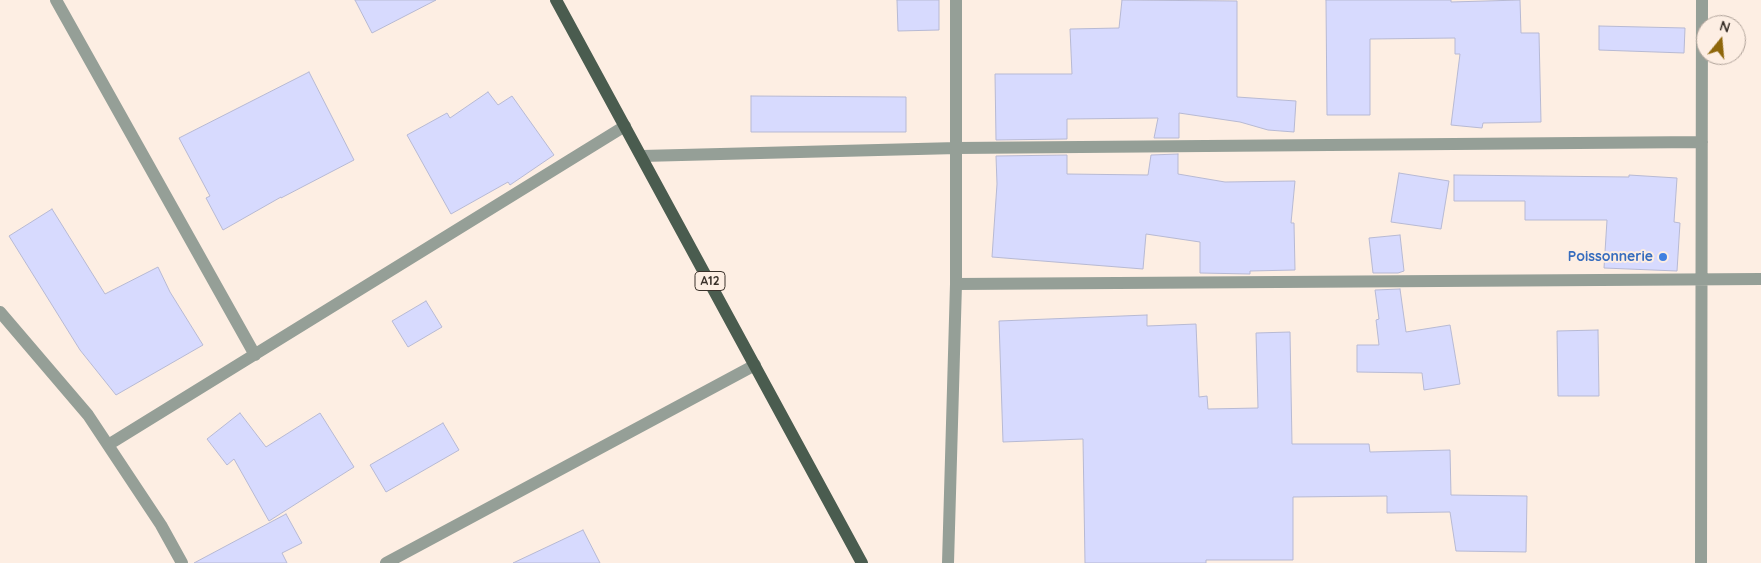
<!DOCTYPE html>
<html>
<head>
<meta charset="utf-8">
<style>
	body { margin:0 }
	#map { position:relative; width:1761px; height:563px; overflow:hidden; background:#fdeee3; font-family:Quicksand,sans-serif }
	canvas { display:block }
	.north { position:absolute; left:1696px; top:15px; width:50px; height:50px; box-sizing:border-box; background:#fdeee3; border:1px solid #afa299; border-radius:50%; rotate:17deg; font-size:14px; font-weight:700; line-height:20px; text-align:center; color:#3a312a }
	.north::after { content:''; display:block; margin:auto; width:18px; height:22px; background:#8e660a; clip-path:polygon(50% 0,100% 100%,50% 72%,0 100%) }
</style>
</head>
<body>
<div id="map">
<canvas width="1761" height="563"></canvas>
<div class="north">N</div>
</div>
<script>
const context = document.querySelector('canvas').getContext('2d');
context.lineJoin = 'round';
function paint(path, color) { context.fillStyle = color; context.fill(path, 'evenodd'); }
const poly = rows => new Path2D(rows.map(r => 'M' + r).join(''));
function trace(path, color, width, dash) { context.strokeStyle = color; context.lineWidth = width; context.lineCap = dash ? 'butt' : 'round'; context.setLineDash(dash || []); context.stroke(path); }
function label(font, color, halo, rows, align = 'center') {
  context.font = font + ' Quicksand,sans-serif'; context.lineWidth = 4; context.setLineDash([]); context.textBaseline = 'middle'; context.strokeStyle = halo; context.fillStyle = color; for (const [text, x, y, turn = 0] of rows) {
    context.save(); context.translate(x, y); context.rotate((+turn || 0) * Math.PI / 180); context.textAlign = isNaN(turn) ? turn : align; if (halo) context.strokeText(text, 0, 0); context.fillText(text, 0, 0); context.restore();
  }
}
const building = poly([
	[355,0,436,0,372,33,355,0],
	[897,0,939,0,939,30,898,31,897,0],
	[1122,0,1237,1,1237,97,1296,101,1294,132,1268,130,1240,122,1179,113,1179,138,1154,138,1158,118,1067,119,1067,139,996,140,995,74,1072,74,1070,29,1119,28,1122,0],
	[1326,0,1451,0,1451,2,1520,0,1521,33,1539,33,1541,122,1483,123,1482,128,1451,125,1460,54,1455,54,1455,38,1370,39,1370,115,1327,115,1326,0],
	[1599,26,1685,28,1684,53,1599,50,1599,26],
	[309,72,354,160,281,198,281,197,223,230,206,198,210,196,179,138,309,72],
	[488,92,498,105,512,96,554,155,510,185,508,182,451,214,407,135,447,113,450,118,488,92],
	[751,96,906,97,906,132,751,132,751,96],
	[1178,154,1178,174,1225,182,1295,181,1291,223,1294,223,1295,270,1250,271,1250,274,1200,273,1200,242,1146,234,1143,269,992,257,997,184,996,156,1067,155,1067,174,1148,175,1151,155,1178,154],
	[1399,173,1449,181,1441,229,1391,222,1399,173],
	[1454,175,1629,177,1629,175,1677,178,1674,222,1680,223,1677,271,1604,268,1607,220,1525,220,1525,201,1454,201,1454,175],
	[52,209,105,294,158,267,170,292,203,345,116,395,80,350,9,236,52,209],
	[1400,235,1404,271,1398,273,1373,273,1369,238,1400,235],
	[1400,289,1406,332,1450,325,1460,384,1424,390,1422,373,1357,372,1357,345,1379,345,1376,320,1379,319,1375,290,1400,289],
	[426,301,442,327,408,347,392,321,426,301],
	[1147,315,1147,326,1196,324,1199,397,1207,396,1208,409,1258,408,1256,333,1290,332,1292,444,1369,444,1370,452,1450,450,1451,495,1527,496,1526,552,1456,551,1450,512,1387,513,1387,496,1293,497,1293,560,1206,560,1206,563,1085,563,1083,439,1003,442,999,321,1147,315],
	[1598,330,1599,396,1558,396,1557,331,1598,330],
	[240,413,266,447,320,413,354,467,269,521,234,459,227,465,207,439,240,413],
	[443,423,459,450,386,492,370,465,443,423],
	[286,514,302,543,282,553,287,563,194,563,286,514],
	[583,530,600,563,513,563,583,530]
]);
paint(building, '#d7dafe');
trace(building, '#b7b9d3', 1);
trace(poly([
	[56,0,255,355],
	[642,156,957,148,1702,142],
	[956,284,1761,279],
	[0,312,88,415,161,525,182,563],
	[108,445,625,126],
	[386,563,755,365],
	[948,563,956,284,956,0],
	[1701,563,1702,0]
]), '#959f97', 12);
trace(poly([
	[556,0,862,563]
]), '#4a5c4f', 12);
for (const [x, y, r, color] of [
	[1663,257,5,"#3f7fe0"]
]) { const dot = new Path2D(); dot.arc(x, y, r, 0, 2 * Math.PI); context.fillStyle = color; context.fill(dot); trace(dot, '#fdeee3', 2); }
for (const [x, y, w] of [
	[710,281,30]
]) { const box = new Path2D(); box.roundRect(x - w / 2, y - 9.5, w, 19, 4); context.fillStyle = '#fdeee3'; context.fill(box); trace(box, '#3a312a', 1); }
label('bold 12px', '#3a312a', null, [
	["A12",710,281]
]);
label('bold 14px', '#366cbe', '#fdeee3', [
	["Poissonnerie",1653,257]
], 'right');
</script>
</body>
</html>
